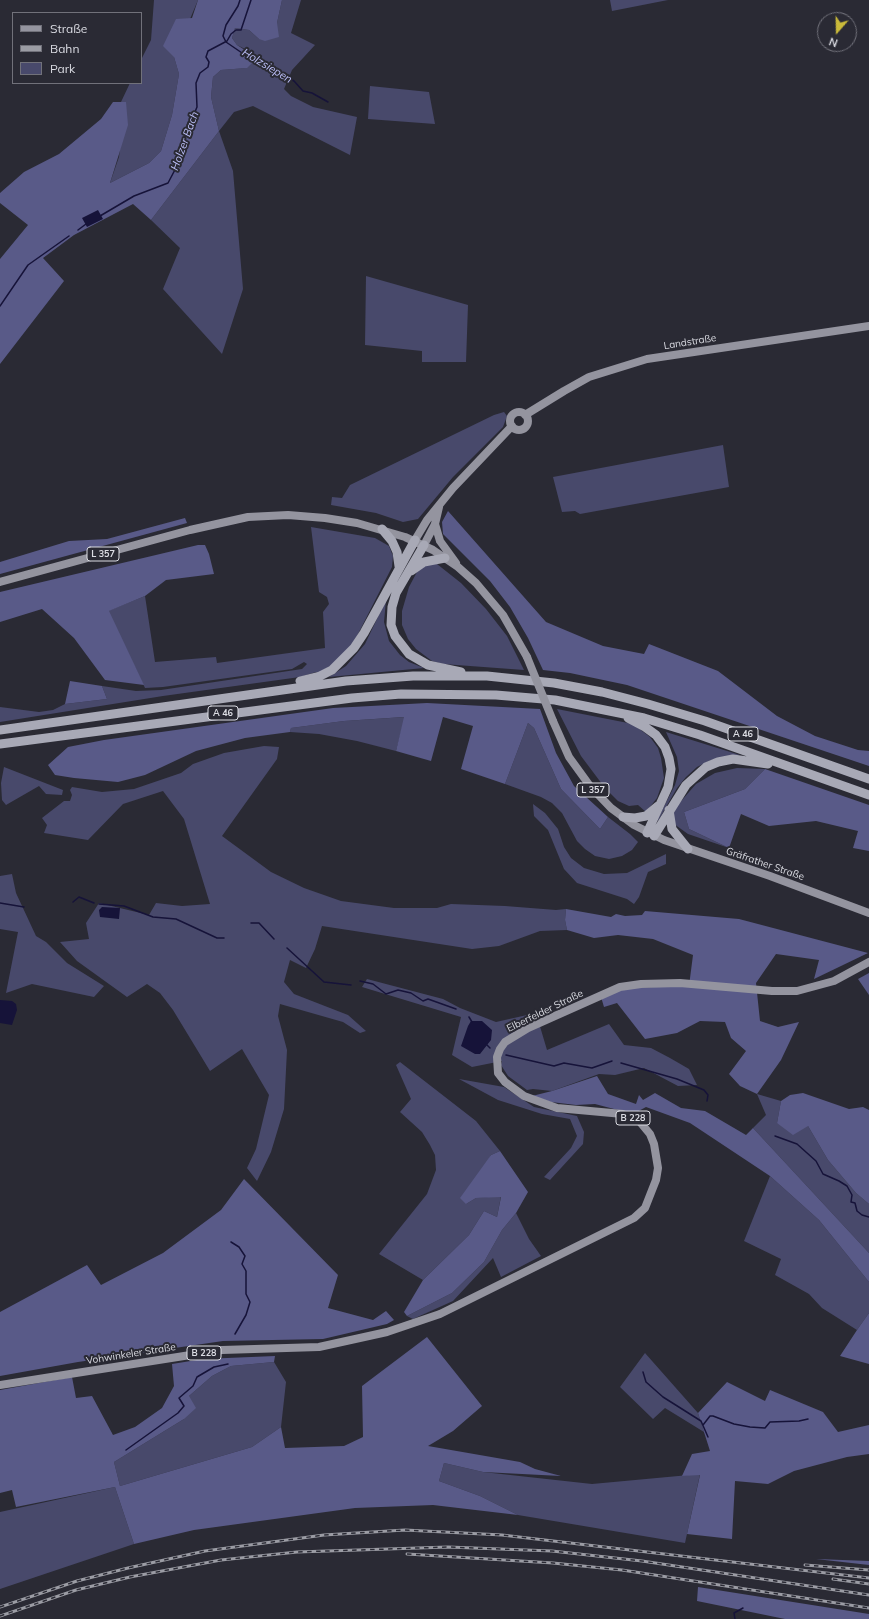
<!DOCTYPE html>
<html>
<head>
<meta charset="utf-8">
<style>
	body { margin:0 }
	#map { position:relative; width:869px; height:1619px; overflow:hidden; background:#2a2a34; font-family:Mulish,sans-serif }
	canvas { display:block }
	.legend { position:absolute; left:12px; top:12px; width:130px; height:72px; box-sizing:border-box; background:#2a2a34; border:1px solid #71717a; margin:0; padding:5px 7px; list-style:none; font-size:12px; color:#dbdce3 }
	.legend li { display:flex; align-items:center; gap:8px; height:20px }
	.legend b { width:20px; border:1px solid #71717a }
	.north { position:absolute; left:817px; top:12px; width:40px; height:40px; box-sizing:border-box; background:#2a2a34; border:1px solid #71717a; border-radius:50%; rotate:200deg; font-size:11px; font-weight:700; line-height:16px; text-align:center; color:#dbdce3 }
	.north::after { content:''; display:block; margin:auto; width:14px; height:18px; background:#caba3a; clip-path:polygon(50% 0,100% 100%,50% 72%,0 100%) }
</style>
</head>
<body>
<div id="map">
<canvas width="869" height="1619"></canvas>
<ul class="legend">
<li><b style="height:5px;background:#94949f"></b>Straße</li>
<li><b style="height:5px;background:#9b9ca4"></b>Bahn</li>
<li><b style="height:11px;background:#48496b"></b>Park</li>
</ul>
<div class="north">N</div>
</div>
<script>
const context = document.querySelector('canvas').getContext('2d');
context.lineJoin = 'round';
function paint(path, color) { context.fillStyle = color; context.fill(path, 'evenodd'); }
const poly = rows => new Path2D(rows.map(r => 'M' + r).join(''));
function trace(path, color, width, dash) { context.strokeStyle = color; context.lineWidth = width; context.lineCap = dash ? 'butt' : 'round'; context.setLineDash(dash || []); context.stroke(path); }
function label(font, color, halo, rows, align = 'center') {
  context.font = font + ' Mulish,sans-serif'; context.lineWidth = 4; context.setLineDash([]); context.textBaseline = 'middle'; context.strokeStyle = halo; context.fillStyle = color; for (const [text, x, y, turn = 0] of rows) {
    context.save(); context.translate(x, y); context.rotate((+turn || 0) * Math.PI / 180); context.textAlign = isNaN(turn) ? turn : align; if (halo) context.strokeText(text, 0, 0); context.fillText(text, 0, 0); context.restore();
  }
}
paint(poly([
	[154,0,198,0,174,57,179,74,172,115,161,151,149,163,110,183,119,157,126,102,121,102,130,83,141,83,141,60,151,40],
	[282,0,301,0,291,33,315,45,292,70,284,89,291,96,313,107,357,117,350,155,253,106,234,112,219,131,233,171,243,289,222,354,163,289,180,248,151,220,219,131,211,97,213,77,221,70,246,68,251,52,237,45,232,38,235,28,249,30,259,39,277,23],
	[610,0,668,0,612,11],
	[370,86,429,92,435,124,368,119],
	[366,276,468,305,466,362,422,362,422,351,365,345],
	[504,412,507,416,503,427,453,477,418,519,403,522,376,513,331,505,332,497,342,498,350,485,494,415],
	[723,445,729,487,580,514,575,511,562,512,553,477],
	[311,527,375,538,389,546,393,556,392,567,358,634,351,646,333,665,318,673,316,672,300,677,163,696,0,722,0,707,39,712,53,710,65,704,107,699,102,686,136,691,161,690,302,669,307,664,304,662,292,669,163,687,145,688,108,611,145,596,155,662,216,657,217,663,325,648,323,612,329,604,327,597,319,592],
	[429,564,437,564,461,583,486,609,507,636,524,670,443,664,432,661,416,649,408,639,402,625,402,611,409,587,418,570],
	[386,600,384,622,389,641,400,655,409,662,424,668,329,677,346,666,365,644],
	[557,709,633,724,650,737,658,748,661,758,664,778,657,798,646,812,638,805,629,806,618,801,605,788,581,756],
	[405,717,396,751,357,741,319,734,290,732,291,728,344,721],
	[528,723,534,728,561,789,600,829,608,817,630,834,638,842,632,850,622,856,609,859,595,856,585,849,577,841,562,813,552,803,541,797,505,784],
	[666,732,740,755,711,760,697,767,686,777,677,788,658,821,657,820,675,785,679,771,677,757],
	[264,746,279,747,277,759,222,836,271,872,304,888,341,901,394,908,437,908,451,904,505,906,556,910,566,909,565,920,567,930,540,931,499,946,472,949,322,926,315,949,306,968,290,960,284,982,294,994,348,1015,366,1031,360,1033,343,1022,280,1004,278,1016,287,1050,284,1109,271,1152,257,1181,247,1168,256,1149,269,1095,242,1049,210,1071,173,1010,160,993,147,984,127,997,77,961,60,942,89,939,86,923,99,903,149,915,156,903,182,906,210,904,184,819,163,791,123,804,88,840,44,833,47,825,42,818,64,801,70,801,72,795,70,790,72,787,102,792,134,789,181,773,193,764,224,753],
	[4,767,63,790,62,795,46,794,39,786,6,805,2,800,1,783],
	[737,768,765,769,745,789,684,812,689,829,729,848,688,834,674,824,672,816,676,807,696,784,715,773],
	[533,804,545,813,558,829,564,847,571,858,584,868,604,874,627,873,666,854,666,864,648,872,639,897,634,904,627,899,577,883,564,869,548,830,534,816],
	[12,874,16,893,36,936,46,942,67,963,104,986,94,997,32,984,6,993,18,932,0,929,0,876],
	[367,979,443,999,460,1008,496,1022,536,1013,547,1050,609,1024,624,1045,651,1048,670,1058,689,1069,697,1085,678,1086,644,1068,615,1075,599,1074,552,1091,533,1089,527,1090,508,1076,501,1065,502,1061,472,1067,452,1055,461,1017,362,987],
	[400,1062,476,1121,500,1151,491,1155,466,1204,476,1198,501,1196,497,1217,484,1211,469,1235,423,1280,379,1254,427,1194,436,1170,435,1155,430,1145,422,1132,400,1112,411,1099,396,1065],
	[459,1079,504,1087,534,1107,577,1116,584,1132,583,1144,550,1180,544,1177,571,1148,577,1136,570,1119,542,1114,498,1100],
	[757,1094,781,1101,777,1123,808,1126,828,1160,856,1193,869,1204,869,1253,753,1128,766,1115],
	[770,1176,819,1220,869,1282,869,1313,857,1330,822,1308,809,1294,775,1275,781,1259,744,1241],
	[516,1213,529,1239,541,1256,501,1277,493,1258,453,1301,413,1319,407,1316,452,1293,484,1262,502,1230],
	[645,1353,698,1413,704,1432,665,1408,653,1419,620,1387],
	[274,1362,286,1382,281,1427,252,1447,120,1486,114,1462,184,1419,189,1396,212,1376,231,1366],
	[444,1463,483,1472,592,1484,700,1474,685,1543,518,1515,480,1496,439,1481],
	[115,1487,134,1544,0,1589,0,1512]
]), '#48496b');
paint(poly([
	[198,0,282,0,277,23,279,37,265,41,259,39,249,30,235,28,232,38,237,45,254,56,252,63,247,68,221,70,213,77,211,97,219,131,151,220,133,204,74,235,43,258,64,281,0,364,0,259,28,225,0,203,0,193,24,172,59,154,101,119,113,102,126,102,128,125,110,183,149,163,161,151,172,115,179,74,174,57,163,46,176,19,192,18],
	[448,511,546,622,603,646,644,654,649,644,718,671,777,716,815,736,858,750,869,751,869,766,627,685,570,673,543,670,528,638,510,607,490,581,443,534,442,522],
	[185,518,187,523,0,574,0,562,69,541,107,539],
	[198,545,205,545,209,554,214,574,166,580,145,596,109,611,144,685,105,680,74,638,42,609,0,622,0,592],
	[70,681,102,686,107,699,65,704],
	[427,703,540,709,556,753,574,786,608,817,600,829,561,789,534,728,528,723,505,784,461,769,473,726,443,717,431,761,396,751,404,717,344,721,291,728,290,732,245,738,196,751,145,775,118,782,74,778,55,775,48,765,68,747,104,740,333,708],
	[765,769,869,805,869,851,853,848,858,831,816,821,769,826,741,814,729,848,689,829,684,812,745,789],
	[566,909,611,917,616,914,625,916,642,915,645,911,739,919,868,953,814,979,819,960,776,954,756,983,760,1021,778,1027,799,1022,781,1060,757,1094,740,1086,729,1074,746,1051,731,1038,725,1022,700,1021,677,1033,645,1039,617,1003,604,1007,601,997,623,988,689,986,693,955,653,939,618,935,594,938,567,930,565,920],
	[869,973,869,995,858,979],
	[597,1076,608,1094,636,1104,639,1095,643,1100,655,1093,681,1108,705,1111,746,1135,753,1128,869,1253,869,1282,819,1220,770,1176,690,1123,646,1107,633,1114,595,1104,576,1105,551,1102,532,1096,552,1091],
	[803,1093,849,1109,863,1107,869,1110,869,1204,856,1193,828,1160,808,1126,793,1135,777,1123,781,1101,790,1095],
	[500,1151,528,1192,516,1213,502,1230,484,1262,452,1293,407,1316,404,1312,423,1280,469,1235,484,1211,497,1217,501,1197,476,1198,466,1204,460,1198,491,1155],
	[244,1179,338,1275,328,1308,373,1320,386,1311,394,1320,387,1324,323,1339,223,1341,78,1362,0,1376,0,1312,87,1265,101,1285,163,1253,221,1210],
	[869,1313,869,1364,840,1356,857,1330],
	[427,1337,482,1406,453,1431,428,1446,520,1462,535,1469,561,1476,483,1472,444,1463,439,1481,480,1496,518,1515,433,1505,355,1508,194,1530,134,1544,115,1487,16,1507,12,1490,0,1493,0,1390,72,1377,76,1398,92,1396,113,1435,135,1427,162,1408,174,1386,172,1364,203,1359,275,1356,274,1362,231,1366,212,1376,189,1396,196,1408,184,1419,114,1462,120,1486,252,1447,281,1427,285,1448,344,1446,363,1437,362,1386],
	[727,1382,765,1401,770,1390,823,1412,838,1432,869,1425,869,1454,847,1457,794,1471,768,1484,735,1481,732,1539,687,1534,700,1475,682,1476,692,1454,710,1451,698,1413],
	[816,1559,869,1561,869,1565],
	[698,1587,869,1614,869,1619,785,1619,697,1601]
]), '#595a88');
paint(poly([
	[98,210,103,219,87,227,82,218],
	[102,907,120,908,119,919,100,917,99,910],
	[0,1000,12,1001,16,1004,17,1010,12,1025,0,1023],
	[471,1021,482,1021,492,1030,491,1040,480,1054,475,1054,461,1046,468,1026]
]), '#161339');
trace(poly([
	[240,0,238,6,226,25,223,36,226,42,245,55,294,81,303,91,312,93,328,102],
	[100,216,134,196,168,183,178,164,180,149,197,107,196,83,200,73,208,67,209,62,206,57,208,51,227,41,231,34,236,30,241,30,251,0],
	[78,230,86,224],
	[0,306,28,265,69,236],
	[73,902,79,897,94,903],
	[0,903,24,907],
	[99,904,124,906,153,917,176,919,217,938,224,938],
	[251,923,259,923,274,939],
	[287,948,324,982,351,985],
	[360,981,373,984,386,994,398,990,411,993,423,1001,428,999,456,1009],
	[469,1017,472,1022],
	[486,1044,490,1048],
	[506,1055,554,1066,564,1063,592,1068,612,1061],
	[621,1063,677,1079,704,1090,708,1095,707,1101],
	[775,1136,797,1144,816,1161,823,1174,839,1181,847,1186,852,1195,851,1202,855,1203,857,1211,862,1215,869,1217],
	[231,1242,239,1247,245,1256,242,1264,246,1271,246,1294,250,1302,246,1315,235,1334],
	[643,1372,646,1382,663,1397,701,1421,708,1437],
	[703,1425,710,1416,713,1416,734,1424,750,1427,765,1428,770,1422,799,1421,808,1419],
	[126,1450,178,1413,184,1406,179,1398,193,1386,197,1377,214,1367,228,1364],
	[735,1619,734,1613,743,1608]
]), '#161339', 1.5);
trace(poly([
	'510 421a9 9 0 1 1 18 0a9 9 0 1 1-18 0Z',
	[525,415,564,391,589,377,647,359,869,326],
	[435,524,440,541,456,563],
	[415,540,427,520,453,488,512,426],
	[424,545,435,524,439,507],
	[0,582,190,530,248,517,288,515,325,518,357,523,405,537,433,550,458,567,476,583,503,615,527,657],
	[553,721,569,757,590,786,611,808,634,825,664,840,770,876,869,913],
	[0,1385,222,1350,319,1347,387,1332,440,1314,634,1218,645,1208,656,1180,658,1168,654,1144,650,1134,640,1122,623,1114,557,1108,524,1096,505,1082,498,1073,497,1057,500,1049,505,1042,528,1028,620,987,641,984,680,983,772,991,797,991,834,981,869,962]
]), '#94949f', 8);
trace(poly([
	[382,529,392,541,397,552,399,566],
	[424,545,396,593,392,607,391,625,395,636,409,654,428,665,461,672],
	[411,571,424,562,445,558],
	[300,681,320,676,332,670,354,648,364,633,415,540],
	[628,718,645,727,656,735,665,747,669,758,671,769,668,787,647,833],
	[0,730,346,681,413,676,487,676,554,683,602,692,648,704,705,721,869,779],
	[0,744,352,698,401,694,496,695,555,700,644,718,700,735,869,795],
	[669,810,672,829,688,849],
	[623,817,635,818,646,816,658,806],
	[654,836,686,785,706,767,718,762,733,759,768,764]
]), '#a8a9b6', 9);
const rail = poly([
	[407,1554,553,1563,622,1570,869,1608],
	[805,1565,869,1570],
	[833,1579,869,1584],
	[0,1607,77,1581,128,1568,205,1551,324,1535,405,1530,502,1535,869,1578],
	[0,1616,76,1590,130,1577,221,1560,297,1552,448,1547,552,1551,642,1561,869,1595]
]);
trace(rail, '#9b9ca4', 3);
trace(rail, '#2a2a34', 1.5, [4.5]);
trace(poly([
	[527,657,553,721]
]), '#94949f', 8);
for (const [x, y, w] of [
	[103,554,32],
	[223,713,30],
	[743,734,30],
	[593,790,32],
	[633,1118,34],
	[204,1353,34]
]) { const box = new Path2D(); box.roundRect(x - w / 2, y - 7, w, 14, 3); context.fillStyle = '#2a2a34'; context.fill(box); trace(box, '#dbdce3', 1); }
label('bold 9px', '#dbdce3', null, [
	["L 357",103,554],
	["A 46",223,713],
	["A 46",743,734],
	["L 357",593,790],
	["B 228",633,1118],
	["B 228",204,1353]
]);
label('10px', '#dbdce3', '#2a2a34', [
	["Landstraße",690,342,-9],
	["Gräfrather Straße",765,864,19],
	["Elberfelder Straße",545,1011,-26],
	["Vohwinkeler Straße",131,1354,-9]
]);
label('italic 11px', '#bdc0fa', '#2a2a34', [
	["Holzsiepen",267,66,31],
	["Holzer Bach",185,141,-70]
]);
</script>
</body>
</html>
